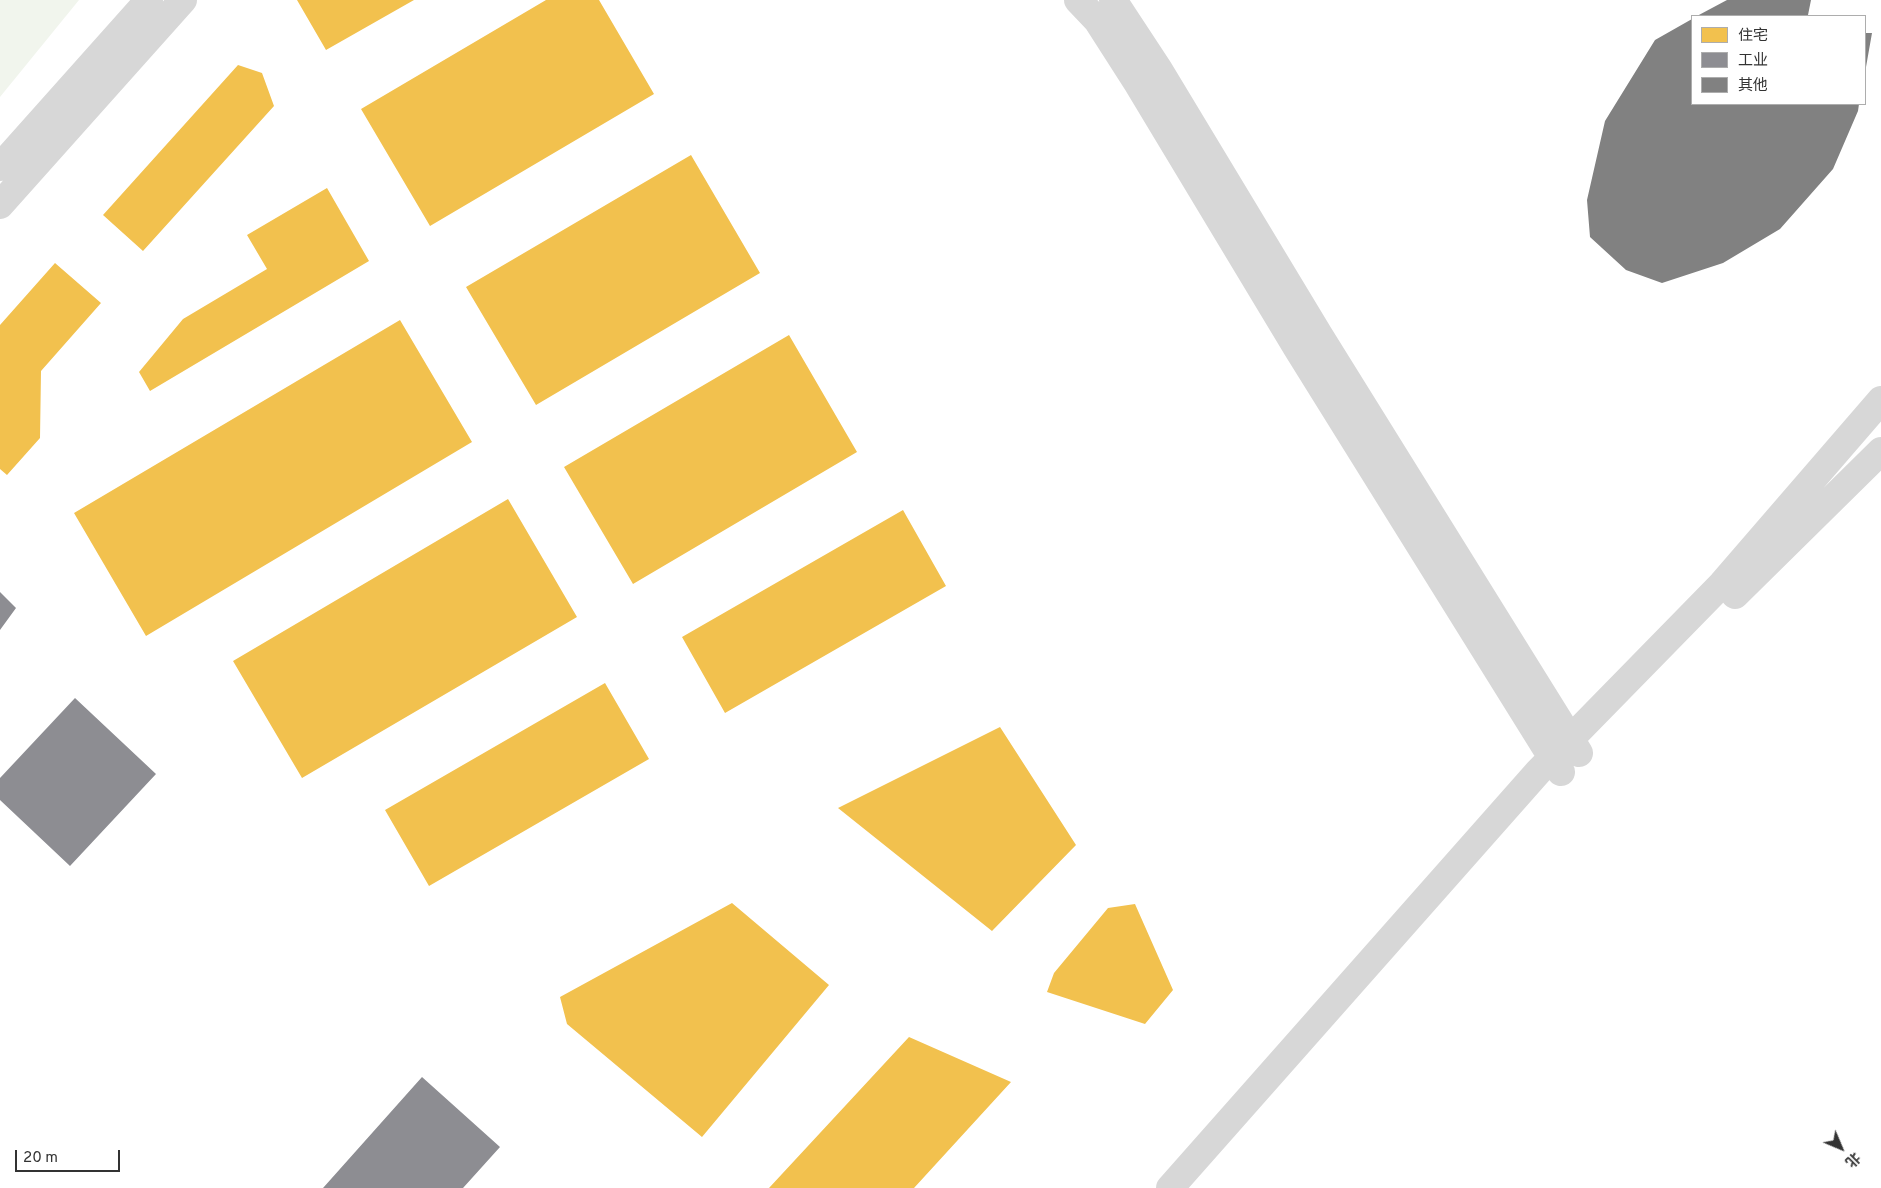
<!DOCTYPE html>
<html>
<head>
<meta charset="utf-8">
<style>
	body { margin:0 }
	#map { position:relative; width:1881px; height:1188px; overflow:hidden; background:#fff; font-family:Overpass,"Noto Sans SC",sans-serif }
	canvas { display:block }
	.legend { position:absolute; left:1691px; top:15px; width:175px; height:90px; box-sizing:border-box; background:#fff; border:1px solid #adadad; margin:0; padding:6px 9px; list-style:none; font-size:15px; color:#333 }
	.legend li { display:flex; align-items:center; gap:10px; height:25px }
	.legend b { width:25px; border:1px solid #adadad }
	.north { position:absolute; left:1816px; top:1123px; width:50px; height:50px; -webkit-text-stroke:4px #fff; paint-order:stroke; rotate:135deg; font-size:14px; font-weight:700; line-height:20px; text-align:center; color:#333 }
	.north::after { content:''; display:block; margin:auto; width:18px; height:22px; background:#333; clip-path:polygon(50% 0,100% 100%,50% 72%,0 100%) }
	.scale { position:absolute; left:15px; top:1150px; width:105px; height:22px; box-sizing:border-box; border:2px solid #333; border-top:0; padding-left:6px; font-size:15px; line-height:18px; white-space:nowrap; color:#333; -webkit-text-stroke:4px #fff; paint-order:stroke }
</style>
</head>
<body>
<div id="map">
<canvas width="1881" height="1188"></canvas>
<ul class="legend">
<li><b style="height:14px;background:#f2c14e"></b>住宅</li>
<li><b style="height:14px;background:#8d8d92"></b>工业</li>
<li><b style="height:14px;background:#818181"></b>其他</li>
</ul>
<div class="north">北</div>
<div class="scale">20 m</div>
</div>
<script>
const context = document.querySelector('canvas').getContext('2d');
context.lineJoin = 'round';
function paint(path, color) { context.fillStyle = color; context.fill(path, 'evenodd'); }
const poly = rows => new Path2D(rows.map(r => 'M' + r).join(''));
function trace(path, color, width, dash) { context.strokeStyle = color; context.lineWidth = width; context.lineCap = dash ? 'butt' : 'round'; context.setLineDash(dash || []); context.stroke(path); }
paint(poly([
	[0,0,79,0,0,97]
]), '#f1f5ed');
paint(poly([
	[297,0,414,0,326,50],
	[546,0,599,0,654,94,430,226,361,109],
	[238,65,262,73,274,106,143,251,103,215],
	[691,155,760,273,536,405,466,287],
	[327,188,369,261,150,391,139,372,183,319,267,269,247,235],
	[55,263,101,303,41,371,40,438,7,475,0,469,0,325],
	[400,320,472,442,146,636,74,513],
	[789,335,857,452,633,584,564,467],
	[508,499,577,617,302,778,233,661],
	[903,510,946,586,725,713,682,637],
	[605,683,649,759,429,886,385,810],
	[1000,727,1076,845,992,931,838,808],
	[732,903,829,985,702,1137,567,1024,560,997],
	[1135,904,1173,990,1145,1024,1047,992,1054,973,1108,908],
	[909,1037,1011,1082,914,1188,769,1188]
]), '#f2c14e');
paint(poly([
	[0,592,16,608,0,630],
	[75,698,156,774,70,866,0,800,0,778],
	[422,1077,500,1147,463,1188,323,1188]
]), '#8d8d92');
paint(poly([
	[1727,0,1811,0,1808,15,1809,16,1697,16],
	[1692,19,1692,104,1859,104,1858,111,1833,169,1780,229,1723,263,1662,283,1626,270,1590,237,1587,200,1605,121,1655,40],
	[1865,33,1872,33,1866,67,1865,67]
]), '#818181');
trace(poly([
	[1078,0,1097,20,1138,84,1297,348,1561,772],
	[1113,0,1159,70,1319,335,1579,753],
	[0,167,149,0],
	[0,205,183,0],
	[1735,595,1881,451],
	[1170,1188,1538,772,1722,584,1881,400]
]), '#d7d7d7', 28);
</script>
</body>
</html>
